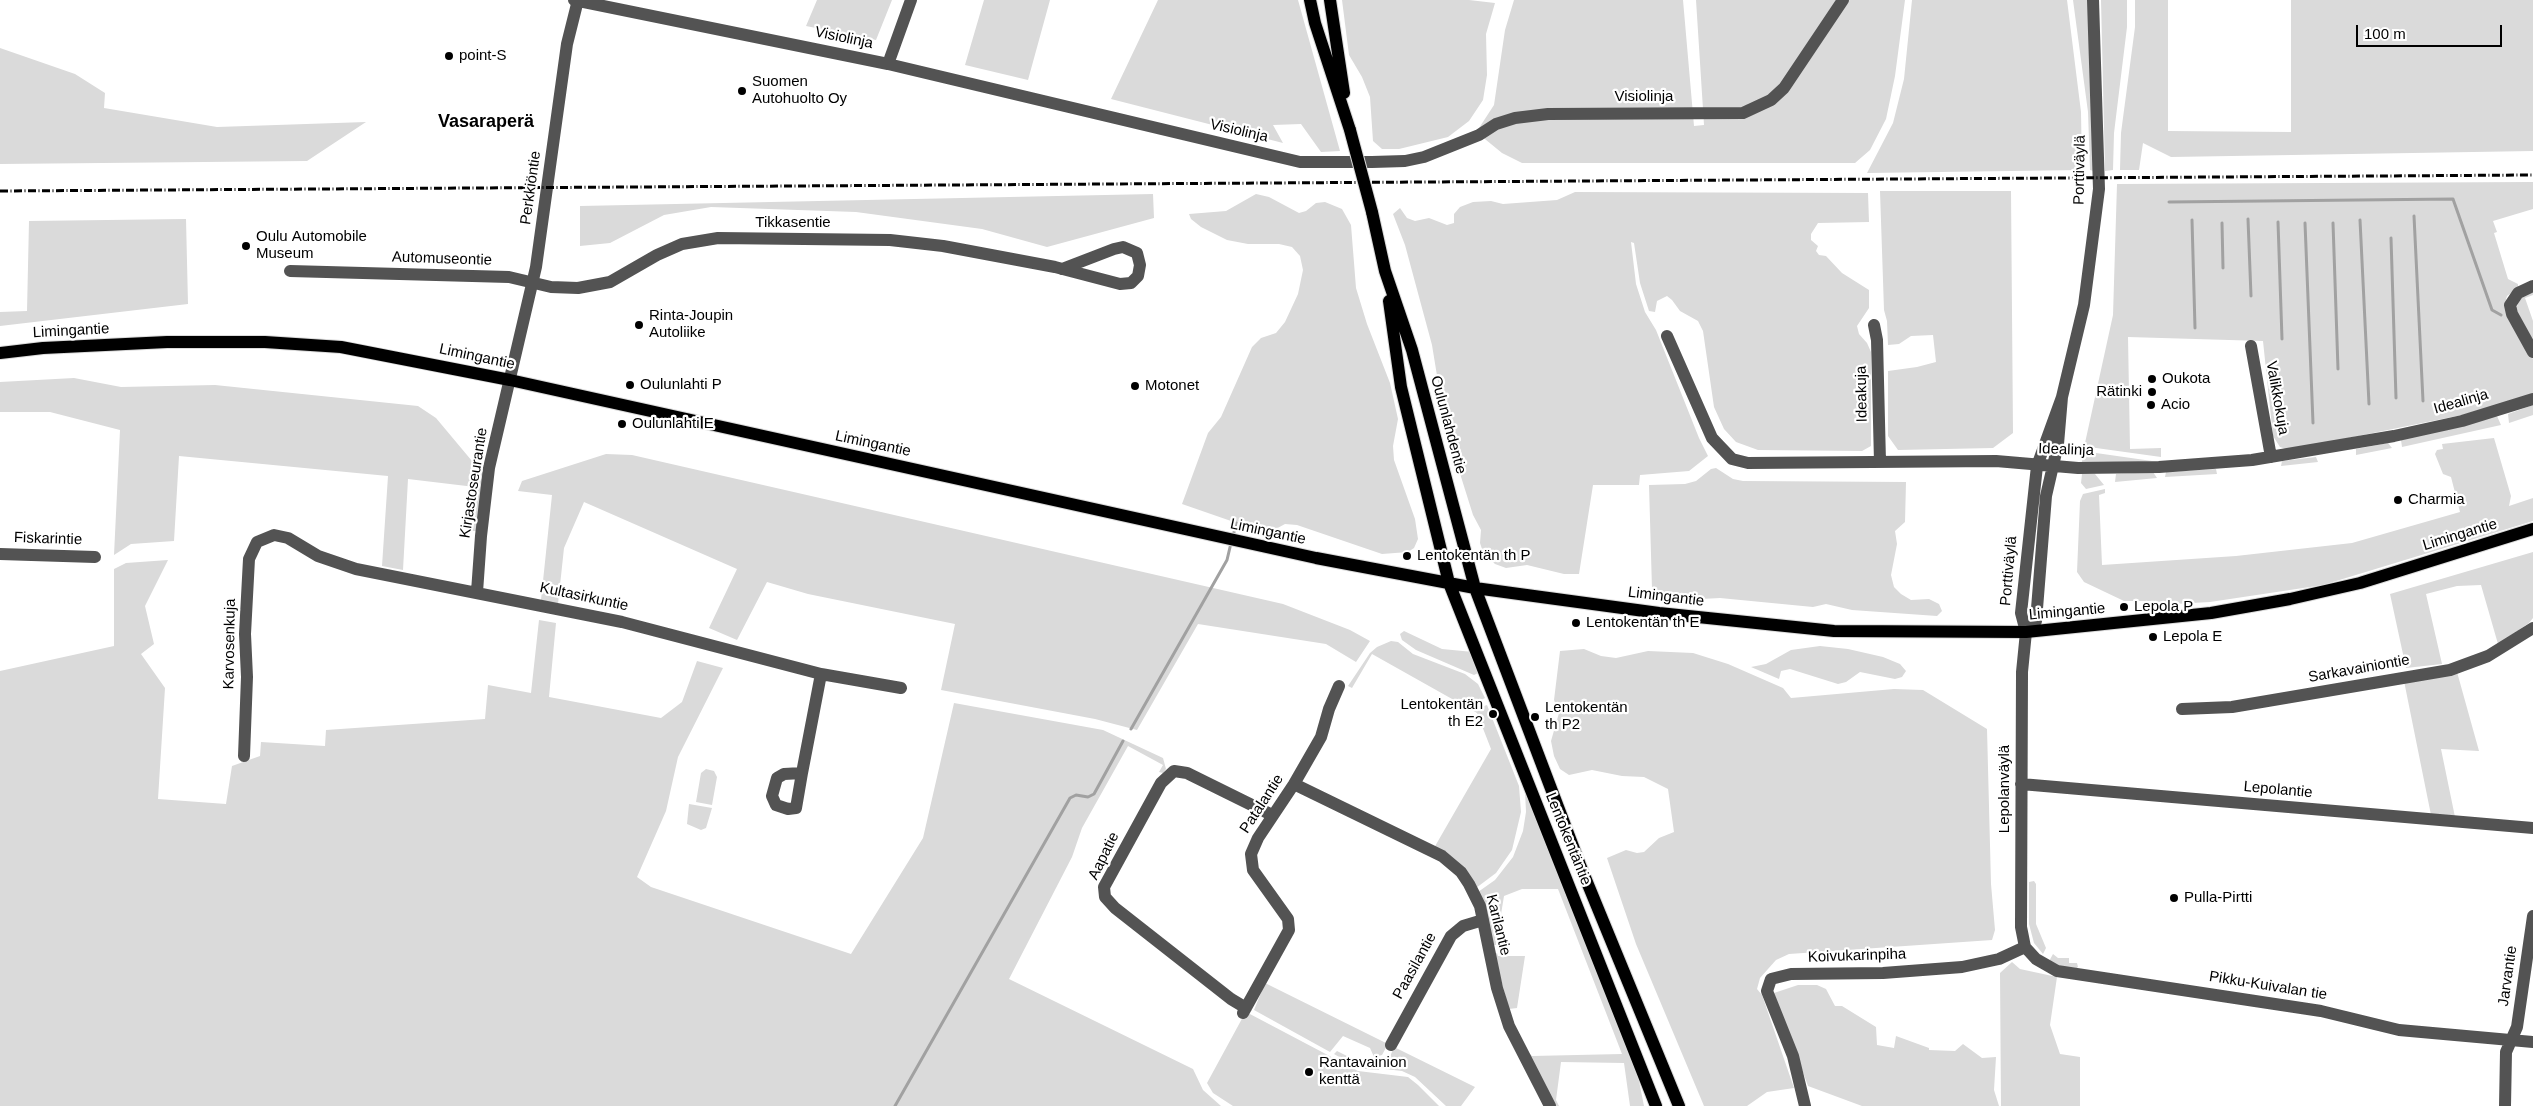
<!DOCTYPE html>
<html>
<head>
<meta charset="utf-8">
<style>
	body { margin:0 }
	#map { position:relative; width:2533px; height:1106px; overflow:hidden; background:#fff; font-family:Helvetica,sans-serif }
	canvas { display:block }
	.scale { position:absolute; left:2356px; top:25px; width:146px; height:22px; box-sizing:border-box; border:2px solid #000; border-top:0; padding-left:6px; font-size:15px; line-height:18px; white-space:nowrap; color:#000; -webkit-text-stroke:4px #fff; paint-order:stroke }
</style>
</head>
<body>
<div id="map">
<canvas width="2533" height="1106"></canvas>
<div class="scale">100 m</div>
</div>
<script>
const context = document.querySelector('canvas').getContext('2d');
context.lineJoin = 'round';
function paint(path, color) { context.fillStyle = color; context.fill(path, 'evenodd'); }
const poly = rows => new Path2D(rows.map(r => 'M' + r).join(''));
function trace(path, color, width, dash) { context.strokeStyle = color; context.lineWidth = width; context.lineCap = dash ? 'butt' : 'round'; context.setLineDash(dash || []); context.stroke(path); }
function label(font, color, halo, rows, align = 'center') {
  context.font = font + ' Helvetica,sans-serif'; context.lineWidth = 4.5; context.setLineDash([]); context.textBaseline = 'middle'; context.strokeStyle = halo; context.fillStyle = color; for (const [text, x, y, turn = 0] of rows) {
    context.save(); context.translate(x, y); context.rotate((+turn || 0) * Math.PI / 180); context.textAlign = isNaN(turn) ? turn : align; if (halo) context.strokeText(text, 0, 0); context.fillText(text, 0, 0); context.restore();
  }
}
paint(poly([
	[817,0,892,0,876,40,806,26],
	[984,0,1050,0,1028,80,965,65],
	[1158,0,1298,0,1340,151,1321,152,1301,124,1273,125,1283,143,1111,99],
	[1342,0,1469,0,1495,3,1486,34,1487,75,1483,100,1469,121,1448,137,1399,149,1382,149,1373,141,1370,97,1362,77,1349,55],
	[1514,0,1683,0,1694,126,1704,125,1696,0,1905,0,1895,76,1886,119,1870,150,1855,163,1522,163,1502,153,1480,135,1479,128,1494,105,1505,30],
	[1912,0,2067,0,2081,112,2082,170,1867,173,1893,123,1904,79],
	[2073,0,2090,0,2094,171,2090,170,2088,112],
	[2101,0,2127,0,2127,27,2114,133,2113,170,2105,171],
	[2135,0,2168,0,2168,131,2291,132,2291,0,2533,0,2533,151,2171,157,2143,143,2139,170,2120,170,2121,133,2135,27],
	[0,48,75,74,105,93,104,108,217,127,366,122,307,161,0,164],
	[2533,182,2533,209,2493,221,2497,232,2494,233,2508,279,2518,284,2518,288,2507,296,2505,303,2509,317,2533,359,2533,394,2462,415,2289,450,2280,447,2273,436,2263,341,2128,337,2130,449,2161,448,2161,457,2089,447,2085,443,2113,315,2117,184],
	[1880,191,2011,191,2013,433,1993,448,1898,450,1888,436,1888,371,1917,367,1936,362,1933,335,1911,336,1899,344,1888,345,1887,321,1884,310],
	[1575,192,1868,193,1869,222,1818,223,1811,234,1811,240,1818,246,1816,251,1819,255,1826,256,1842,273,1869,290,1869,308,1857,326,1859,334,1867,343,1871,352,1871,446,1862,451,1758,450,1736,442,1724,429,1714,407,1703,331,1698,321,1680,311,1672,300,1667,296,1657,301,1655,312,1649,311,1640,283,1634,243,1631,242,1636,284,1645,312,1656,330,1699,438,1708,456,1689,471,1640,475,1639,485,1593,485,1579,574,1564,574,1527,565,1506,568,1495,564,1483,552,1480,543,1481,530,1473,515,1457,464,1440,394,1432,345,1405,245,1393,214,1400,208,1407,218,1415,221,1429,218,1447,225,1454,223,1454,214,1460,207,1473,202,1491,201,1503,204,1557,200],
	[1153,194,1154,218,1047,247,982,229,856,212,711,207,664,215,610,243,580,246,580,206],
	[1256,194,1269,197,1299,213,1306,211,1316,203,1325,202,1342,209,1351,225,1356,288,1367,324,1390,383,1398,419,1393,446,1394,460,1415,519,1418,539,1414,548,1408,552,1382,554,1297,525,1285,524,1272,531,1257,530,1182,504,1208,433,1221,417,1252,347,1261,338,1276,333,1285,322,1298,294,1303,270,1300,256,1292,247,1279,244,1248,244,1227,240,1201,227,1191,219,1189,214,1226,211],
	[186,219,188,304,0,326,0,312,27,311,29,221],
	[2533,291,2533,295,2525,298,2533,321,2533,344,2520,320,2516,308,2521,298],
	[74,378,121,387,215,385,418,406,436,418,472,461,484,470,476,531,472,531,475,487,408,479,403,570,382,566,388,476,179,456,174,541,131,544,114,555,120,430,50,412,0,412,0,382],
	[2533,405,2533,415,2509,423,2508,414],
	[2497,416,2501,425,2402,447,2401,440],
	[2494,438,2511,496,2509,506,2533,498,2533,521,2323,585,2210,602,2155,605,2154,601,2124,601,2084,582,2077,572,2080,501,2083,494,2105,489,2105,493,2099,495,2102,565,2236,556,2352,543,2460,512,2451,477,2443,474,2435,454,2437,450,2443,449,2442,444],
	[2388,443,2392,448,2356,455,2356,449],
	[2089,452,2152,461,2082,463,2082,456],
	[606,454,632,455,1283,604,1350,630,1370,641,1356,662,1326,644,1198,624,1137,730,1095,719,941,690,955,624,808,594,767,582,737,640,709,628,737,569,584,502,564,548,558,604,541,600,552,495,518,491,522,481],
	[2316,457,2318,462,2281,466,2282,461],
	[1716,468,1733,479,1743,481,1906,482,1905,522,1895,531,1897,544,1891,575,1894,587,1901,594,1911,600,1929,599,1939,604,1942,611,1937,616,1852,610,1826,604,1813,607,1720,598,1701,599,1675,596,1652,589,1649,485,1685,484,1696,481,1711,469],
	[2216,469,2217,474,2165,477,2166,472],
	[2153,472,2157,478,2115,482,2116,474],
	[2082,474,2095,474,2104,485,2086,489,2081,483],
	[2533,552,2533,618,2529,623,2498,644,2481,585,2457,586,2426,594,2442,664,2406,668,2390,594],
	[168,560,145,606,154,644,141,654,165,688,158,799,226,804,232,766,260,756,261,742,325,746,326,730,485,719,488,685,531,693,539,620,556,623,549,697,661,718,682,702,697,661,723,668,678,757,666,811,637,877,651,887,851,954,923,838,954,703,1103,730,1163,758,1166,769,1163,773,1159,772,1163,765,1128,746,1082,828,1072,857,1009,979,1193,1069,1203,1090,1221,1106,0,1106,0,671,114,646,114,569,126,563],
	[1404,631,1442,649,1473,652,1480,672,1474,675,1416,650,1402,640,1400,634],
	[1391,641,1398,642,1413,654,1465,674,1478,684,1485,698,1481,700,1484,706,1487,705,1519,786,1521,812,1512,850,1496,873,1476,888,1434,848,1491,749,1477,713,1372,654,1352,688,1348,686,1370,653,1377,647],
	[1820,646,1848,649,1883,657,1900,664,1906,671,1902,677,1895,679,1860,672,1846,682,1838,684,1790,669,1781,671,1779,679,1751,667,1766,664,1791,650],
	[1584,649,1601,656,1616,658,1648,651,1693,653,1728,664,1783,688,1791,698,1894,689,1923,690,1987,729,1991,884,1995,930,1992,940,1789,954,1776,960,1760,978,1757,989,1762,995,1794,1088,1767,1092,1747,1106,1704,1106,1636,944,1607,858,1626,850,1637,853,1644,852,1659,838,1674,832,1668,789,1644,777,1622,776,1592,770,1569,775,1560,769,1554,756,1551,741,1559,713,1554,700,1560,651],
	[2457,672,2479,751,2441,749,2455,817,2431,815,2404,681],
	[706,769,714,771,717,777,712,805,696,802,701,773],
	[1525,791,1636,1066,1644,1106,1630,1106,1624,1063,1561,1062,1556,1100,1559,1106,1554,1106,1528,1052,1532,1056,1622,1054,1558,889,1522,889,1504,896,1496,945,1493,945,1478,892,1495,880,1513,857,1523,831,1526,812],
	[689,804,712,808,706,828,701,830,687,824],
	[2034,881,2036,884,2036,924,2046,948,2043,954,2034,943,2029,924,2029,882],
	[1497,953,1498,956,1525,956,1517,1008,1509,1009,1494,954],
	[2053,954,2058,958,2069,958,2069,963,2077,963,2078,967,2076,969,2048,963],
	[2012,962,2020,969,2057,977,2050,1025,2060,1054,2080,1057,2080,1106,2001,1106,2000,973],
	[1265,983,1388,1044,1382,1055,1374,1057,1370,1048,1343,1036,1330,1052,1254,1010],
	[1798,985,1817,985,1826,989,1835,1006,1842,1006,1876,1027,1877,1045,1894,1048,1896,1036,1929,1048,1929,1050,1955,1051,1963,1044,1982,1058,1996,1057,1994,1090,1999,1106,1862,1106,1808,1086,1774,993],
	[1248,1013,1358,1071,1408,1077,1418,1085,1439,1106,1233,1106,1213,1093,1207,1083,1244,1015],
	[1394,1047,1475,1087,1461,1106,1446,1106,1415,1077,1402,1071,1385,1069],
	[1337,1051,1367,1066,1379,1066,1379,1070,1365,1069,1348,1062,1334,1054]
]), '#dadada');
trace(poly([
	[2169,202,2453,199,2492,310,2501,315],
	[2414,216,2423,401],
	[2248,219,2251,296],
	[2192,220,2195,328],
	[2360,220,2369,404],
	[2278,222,2282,339],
	[2222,223,2223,268],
	[2305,223,2313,423],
	[2333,223,2338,369],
	[2391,238,2396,398],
	[1233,537,1236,523],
	[1131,729,1227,560,1231,543],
	[895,1106,1070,798,1076,795,1088,797,1094,794,1123,741]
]), '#a1a1a1', 3);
const major = poly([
	[1310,0,1315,23,1350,130],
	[1330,0,1344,93],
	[1372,212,1385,271,1412,350,1475,588,1580,865,1679,1106],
	[1389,301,1401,387,1449,583,1656,1106],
	[0,353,43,348,167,342,265,342,341,347,510,380,1316,558,1475,588,1659,613,1834,631,2026,632,2211,613,2290,599,2360,583,2533,529]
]);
trace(major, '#dbdbdb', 14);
trace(poly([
	[574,0,888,64,1300,162,1372,162,1405,161,1424,157,1479,135,1496,124,1515,118,1548,114,1743,113,1771,100,1784,88,1843,0],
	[888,64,911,0],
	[290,271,509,277,551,287,578,288,610,282,657,255,682,244,718,238,890,240,943,246,1055,267,1120,284,1131,283,1138,276,1140,265,1137,253,1123,247,1114,249,1062,269],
	[2533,286,2518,293,2510,305,2512,314,2533,352],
	[1874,325,1877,340,1880,462],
	[1667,336,1712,438,1732,459,1748,463,1996,461,2078,468,2159,467,2252,460,2394,436,2462,421,2533,399],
	[2251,346,2271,457],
	[2062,397,2084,305,2099,189,2093,0],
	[0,554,95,557],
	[477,592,481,536,489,468,536,267,567,44,578,0],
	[2026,632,2036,621,2046,496,2058,444,2062,397,2037,466,2021,613,2026,632,2022,672,2021,927,2025,947,2036,959,2057,971,2321,1011,2399,1030,2533,1042],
	[2182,709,2232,707,2450,670,2488,656,2533,628],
	[244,756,247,677,245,634,249,559,257,542,274,535,288,538,318,556,356,569,622,622,821,674,901,688],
	[802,773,796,808,788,809,776,805,772,796,777,778,784,774,802,773,821,674],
	[1294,784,1442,856,1461,872,1469,884,1480,906,1497,988,1509,1026,1550,1106],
	[2021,784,2533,828],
	[1246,1008,1231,999,1115,908,1105,897,1104,887,1161,783,1174,771,1187,773,1272,815],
	[1243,1013,1289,930,1288,919,1253,870,1251,854,1258,838,1294,784,1321,737,1329,709,1339,686],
	[1391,1045,1451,936,1463,926,1483,920],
	[1805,1106,1793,1056,1767,991,1771,979,1791,974,1883,973,1962,967,1999,959,2025,947],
	[2505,1106,2506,1052,2517,1027,2533,916]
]), '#535353', 12);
trace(major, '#000', 12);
trace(poly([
	[0,191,2533,175]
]), '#000', 3, [8, 2.5, 1, 2.5]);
const majorBridge = poly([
	[1350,130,1372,212]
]);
trace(majorBridge, '#dbdbdb', 14, []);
trace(majorBridge, '#000', 12);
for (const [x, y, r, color] of [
	[449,56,5,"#000"],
	[742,91,5,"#000"],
	[246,246,5,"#000"],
	[639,325,5,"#000"],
	[2152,379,5,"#000"],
	[630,385,5,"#000"],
	[1135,386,5,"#000"],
	[2152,392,5,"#000"],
	[2151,405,5,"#000"],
	[622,424,5,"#000"],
	[2398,500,5,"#000"],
	[1407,556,5,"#000"],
	[2124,607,5,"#000"],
	[1576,623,5,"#000"],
	[2153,637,5,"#000"],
	[1493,714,5,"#000"],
	[1535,717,5,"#000"],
	[2174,898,5,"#000"],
	[1309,1072,5,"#000"]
]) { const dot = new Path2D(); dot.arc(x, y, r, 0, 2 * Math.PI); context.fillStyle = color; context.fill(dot); trace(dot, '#fff', 2); }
label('15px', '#000', '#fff', [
	["Visiolinja",844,38,12],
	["Visiolinja",1644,97],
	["Visiolinja",1239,131,13],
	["Porttiväylä",2080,170,-89],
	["Perkkiöntie",531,188,-82],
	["Tikkasentie",793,223],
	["Automuseontie",442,259,2],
	["Limingantie",71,331,-3],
	["Limingantie",477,357,12],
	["Ideakuja",1862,394,-91],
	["Valikkokuja",2277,398,80],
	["Idealinja",2461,402,-16],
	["Oulunlahdentie",1448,425,75],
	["Limingantie",873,444,12],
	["Idealinja",2066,450,2],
	["Kirjastoseurantie",474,483,-81],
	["Limingantie",1268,532,12],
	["Limingantie",2460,535,-17],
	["Fiskarintie",48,539,2],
	["Porttiväylä",2009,571,-85],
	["Kultasirkuntie",584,597,12],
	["Limingantie",1666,597,7],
	["Limingantie",2067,612,-5],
	["Karvosenkuja",230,644,-89],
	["Sarkavainiontie",2359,669,-10],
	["Lepolanväylä",2005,789,-90],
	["Lepolantie",2278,790,5],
	["Patalantie",1262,804,-57],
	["Lentokentäntie",1568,839,68],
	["Aapatie",1104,856,-64],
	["Karilantie",1498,925,76],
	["Koivukarinpiha",1857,956,-2],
	["Paasilantie",1415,966,-61],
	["Jarvantie",2508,976,-82],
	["Pikku-Kuivalan tie",2268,986,9]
]);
label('15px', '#000', '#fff', [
	["point-S",459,56],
	["Suomen",752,82],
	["Autohuolto Oy",752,99],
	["Oulu Automobile",256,237],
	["Museum",256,254],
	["Rinta-Joupin",649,316],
	["Autoliike",649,333],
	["Oukota",2162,379],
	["Oulunlahti P",640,385],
	["Motonet",1145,386],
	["Rätinki",2142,392,"right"],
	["Acio",2161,405],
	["Oulunlahti E",632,424],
	["Charmia",2408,500],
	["Lentokentän th P",1417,556],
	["Lepola P",2134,607],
	["Lentokentän th E",1586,623],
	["Lepola E",2163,637],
	["Lentokentän",1483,705,"right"],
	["th E2",1483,722,"right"],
	["Lentokentän",1545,708],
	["th P2",1545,725],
	["Pulla-Pirtti",2184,898],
	["Rantavainion",1319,1063],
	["kenttä",1319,1080]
], 'left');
label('bold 18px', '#000', '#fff', [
	["Vasaraperä",486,122]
]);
</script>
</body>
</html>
